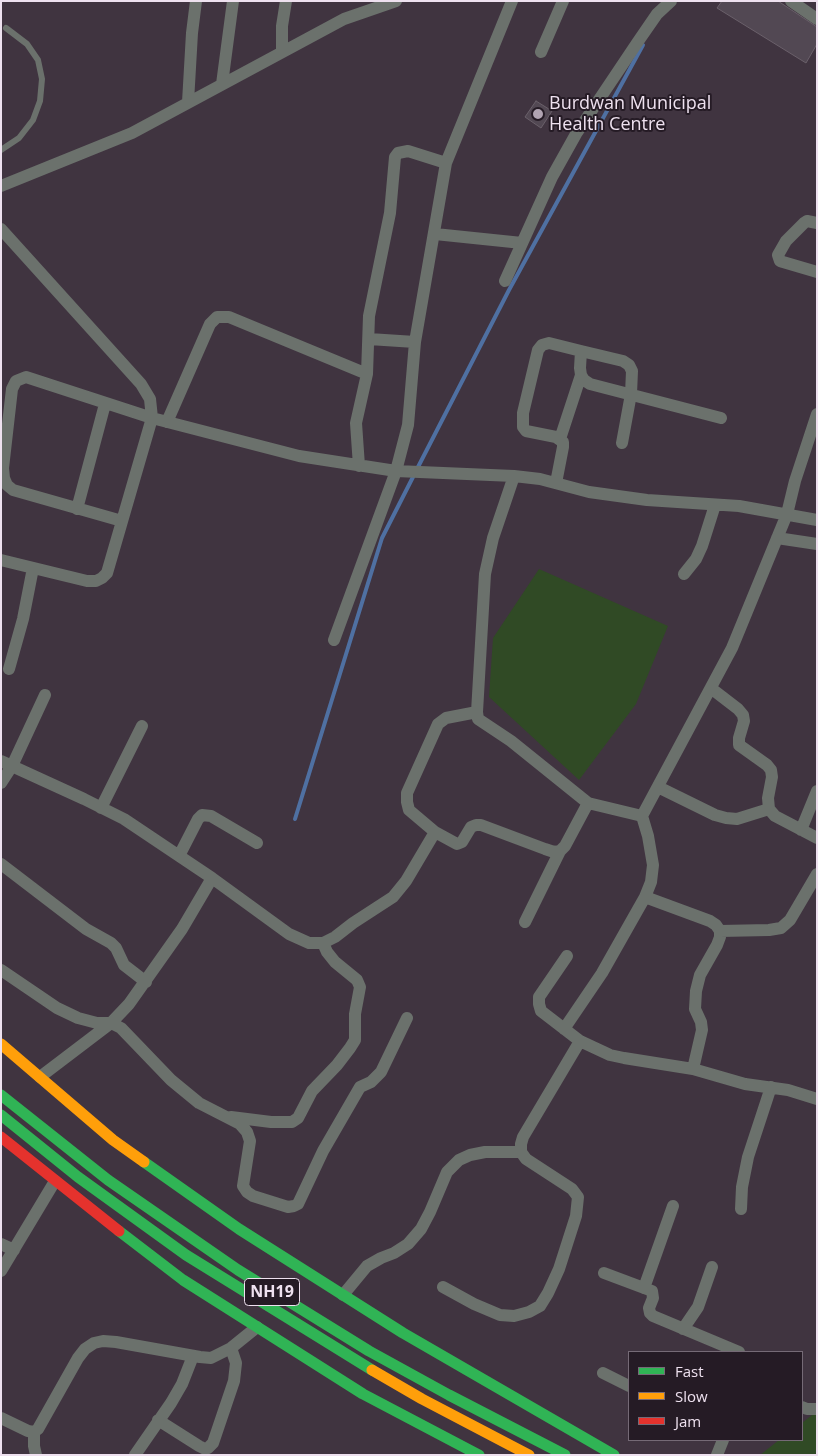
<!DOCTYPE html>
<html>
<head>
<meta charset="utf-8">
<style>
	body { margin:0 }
	#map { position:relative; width:818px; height:1456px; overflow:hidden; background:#403440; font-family:"Open Sans",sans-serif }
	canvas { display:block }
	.frame { position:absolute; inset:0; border:2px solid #eee1ef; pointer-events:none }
	.legend { position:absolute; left:628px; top:1351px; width:175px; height:90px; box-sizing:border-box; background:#251b25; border:1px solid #756a76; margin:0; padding:6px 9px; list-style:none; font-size:15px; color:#eee1ef }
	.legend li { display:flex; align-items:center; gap:10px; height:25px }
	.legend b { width:25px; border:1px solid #756a76 }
</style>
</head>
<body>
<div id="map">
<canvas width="818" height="1456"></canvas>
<div class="frame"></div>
<ul class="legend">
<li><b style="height:6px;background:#30b455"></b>Fast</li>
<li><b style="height:6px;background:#ff9f0a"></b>Slow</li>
<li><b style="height:6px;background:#e5322d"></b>Jam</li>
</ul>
</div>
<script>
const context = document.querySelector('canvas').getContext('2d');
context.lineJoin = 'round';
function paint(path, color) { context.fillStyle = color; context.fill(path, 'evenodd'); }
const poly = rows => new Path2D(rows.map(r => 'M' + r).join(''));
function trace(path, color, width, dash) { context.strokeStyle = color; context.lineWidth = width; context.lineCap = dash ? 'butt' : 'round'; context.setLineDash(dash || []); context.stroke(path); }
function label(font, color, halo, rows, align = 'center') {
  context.font = font + ' "Open Sans",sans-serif'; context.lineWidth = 4; context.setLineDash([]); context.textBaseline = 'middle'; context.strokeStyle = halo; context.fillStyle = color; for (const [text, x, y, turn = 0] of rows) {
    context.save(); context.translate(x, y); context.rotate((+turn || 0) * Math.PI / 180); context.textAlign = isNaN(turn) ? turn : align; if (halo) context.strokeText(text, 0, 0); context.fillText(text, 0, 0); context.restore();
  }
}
paint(poly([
	[539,569,668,626,636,704,579,780,489,697,493,638],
	[817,1411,817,1455,760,1455,779,1440,802,1440,802,1423]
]), '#304a25');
trace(poly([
	[417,469,509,290,643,45],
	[295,819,382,538,414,475]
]), '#4f70a2', 4);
const building = poly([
	[722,1,778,1,817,27,817,44,806,63,717,8,722,1],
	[536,101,552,111,541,128,525,117,536,101]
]);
paint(building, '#524853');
trace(building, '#6a606a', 1);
trace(poly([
	[1,150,19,138,33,120,40,101,42,79,38,60,27,44,6,28]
]), '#6b716c', 6);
trace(poly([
	[791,1,817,19],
	[282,52,282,26,286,1],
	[541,52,563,1],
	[222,84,233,1],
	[188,102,192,33,196,1],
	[1,186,132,133,344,19,396,1],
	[817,223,807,221,804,223,786,241,778,255,780,261,783,262,817,272],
	[1,229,141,384,150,399,152,418,107,573,102,578,96,581,87,581,1,560],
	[435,234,522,243],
	[505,281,552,177,576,134,637,43,657,14,671,1],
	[369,339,415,342],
	[581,351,580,368,581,375,584,380,590,384,721,418],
	[167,422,210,324,217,317,229,317,367,374],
	[560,439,581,375],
	[359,466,356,423,367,374,369,316,390,213,395,157,398,153,408,151,446,163],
	[514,476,493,538,485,574,477,712,478,719,511,741,588,803,642,816],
	[556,483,563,447,563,442,556,437,526,431,523,427,523,413,538,350,542,345,549,343,581,351,623,361,629,365,632,371,631,394,622,443],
	[77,509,105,404],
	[122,521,13,490,7,485,4,478,3,468,12,389,16,381,26,377,152,418,299,456,396,471,514,476,540,479,589,492,647,500,739,506,817,520],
	[777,538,817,544],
	[684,574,696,559,702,546,715,505],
	[334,640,396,471,408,425,415,342,446,163,512,1],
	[9,669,23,619,33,568],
	[712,689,738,709,743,715,744,721,739,738,739,745,767,765,771,770,772,777,768,798,769,809,775,816,817,838],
	[477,712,446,718,438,724,407,793,407,802,409,810,435,832,457,844,462,842,471,827,476,825,481,825,545,849,554,852,560,851,565,846,588,803],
	[1,761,84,799,124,819,212,878,289,934,309,943,323,943,335,937,353,923,393,897,406,881,435,832],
	[1,783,12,766,45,695],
	[658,787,715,815,726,818,737,819,769,809],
	[101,808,142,726],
	[801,830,817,791],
	[179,856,198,819,202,815,211,816,257,843],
	[1,864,86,929,111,943,116,948,124,965,146,982],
	[645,897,710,921,716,925,720,931,720,937,717,945,700,975,696,991,695,1009,701,1022,702,1030,693,1069],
	[525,922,560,851],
	[720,931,769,930,781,928,790,920,817,874],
	[1,970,57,1008,78,1018,97,1023,111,1023,121,1028,171,1080,199,1103,240,1124,247,1132,250,1141,243,1186,247,1192,253,1196,288,1207,294,1206,298,1204,323,1151,360,1087,371,1082,381,1072,407,1018],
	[564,1029,602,973,645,897,651,882,653,865,648,836,642,816,732,648,787,514,795,481,817,414],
	[580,1041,610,1055,624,1058,693,1069,745,1084,788,1090,817,1099],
	[40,1077,111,1023,129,1004,182,929,212,878],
	[231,1117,271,1122,292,1122,298,1118,312,1091,337,1065,350,1048,355,1040,355,1014,360,987,357,980,335,962,327,952,323,943],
	[741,1209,742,1187,748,1157,771,1087],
	[1,1244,14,1250],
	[1,1271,55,1181],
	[604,1273,652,1291,653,1298,649,1308,650,1313,653,1316,739,1352],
	[443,1287,474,1304,500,1315,514,1316,529,1312,540,1306,548,1293,559,1269,576,1216,578,1197,572,1189,526,1159,521,1152,521,1144,523,1137,580,1041,541,1011,539,1004,539,997,567,956],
	[644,1288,673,1206],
	[343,1295,367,1266,381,1258,394,1253,408,1244,421,1229,430,1212,447,1172,459,1160,470,1155,485,1152,521,1152],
	[683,1329,698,1307,712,1267],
	[603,1373,629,1386],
	[802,1407,807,1409,817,1409],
	[1,1418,28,1431,34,1432,38,1429,78,1358,85,1349,94,1343,103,1341,116,1342,200,1357,211,1358,231,1348,257,1327],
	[158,1420,199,1446,205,1449,208,1448,213,1443,234,1381,236,1363,231,1348],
	[34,1432,34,1446,36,1455],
	[135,1455,171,1403,182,1384,193,1356],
	[717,1455,723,1440]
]), '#6b716c', 12);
trace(poly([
	[1,1095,108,1180,238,1270,369,1351,449,1395,565,1455],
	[1,1115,78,1177,186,1255,372,1370],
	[144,1162,239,1229,403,1333,614,1455],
	[119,1231,183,1280,363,1394,479,1455]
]), '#30b455', 11);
trace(poly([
	[1,1044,113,1140,144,1162],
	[372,1370,422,1399,529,1455]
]), '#ff9f0a', 11);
trace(poly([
	[1,1137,119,1231]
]), '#e5322d', 11);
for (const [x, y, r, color] of [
	[538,114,6,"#b1a4b2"]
]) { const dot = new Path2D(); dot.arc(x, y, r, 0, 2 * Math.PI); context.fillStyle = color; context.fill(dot); trace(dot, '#251b25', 2); }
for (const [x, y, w] of [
	[272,1292,55]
]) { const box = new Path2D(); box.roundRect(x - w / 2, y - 13.5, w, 27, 4); context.fillStyle = '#251b25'; context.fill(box); trace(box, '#eee1ef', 1); }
label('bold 16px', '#eee1ef', null, [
	["NH19",272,1292]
]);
label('18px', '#eee1ef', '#251b25', [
	["Burdwan Municipal",549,104],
	["Health Centre",549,125]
], 'left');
</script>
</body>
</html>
